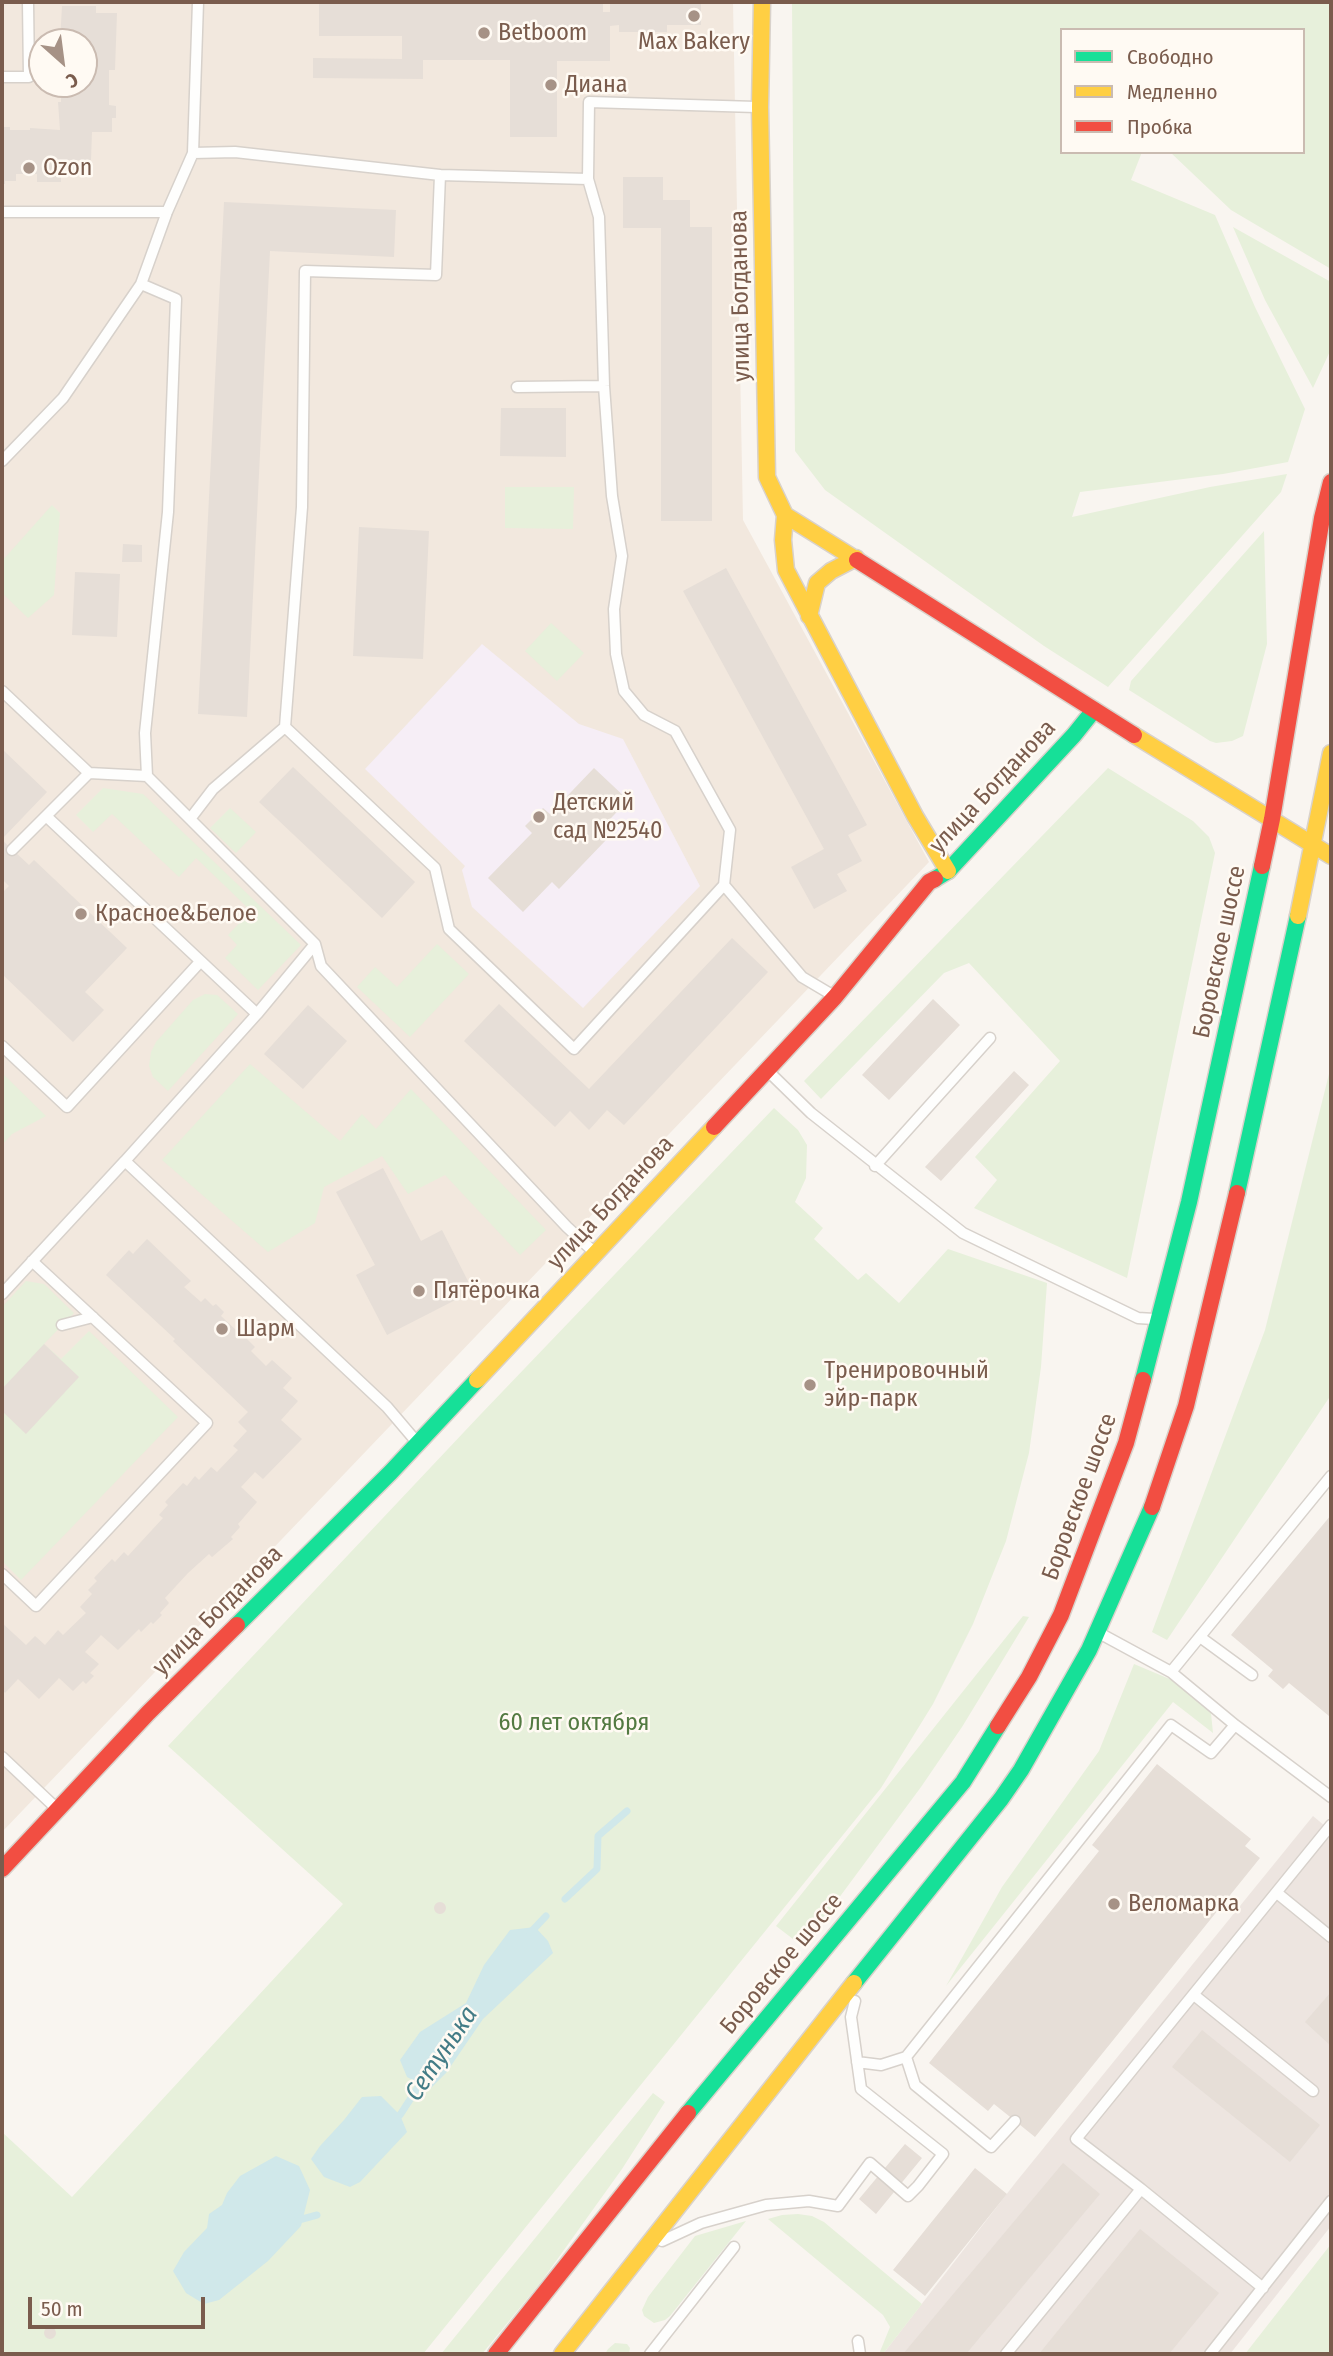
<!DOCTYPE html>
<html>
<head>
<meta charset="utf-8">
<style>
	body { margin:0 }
	#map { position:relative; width:1333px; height:2356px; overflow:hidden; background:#f9f5f0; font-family:"Fira Sans Condensed",sans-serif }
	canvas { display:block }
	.frame { position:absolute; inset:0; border:4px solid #7a5c4d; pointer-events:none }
	.legend { position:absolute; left:1060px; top:28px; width:245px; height:126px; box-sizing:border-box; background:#fffaf3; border:2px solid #cabbb1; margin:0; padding:9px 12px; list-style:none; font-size:21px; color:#7a5c4d }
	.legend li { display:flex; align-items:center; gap:14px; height:35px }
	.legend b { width:35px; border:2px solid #cabbb1 }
	.north { position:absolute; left:28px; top:28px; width:70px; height:70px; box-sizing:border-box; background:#fffaf3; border:2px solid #cabbb1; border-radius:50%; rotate:152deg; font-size:19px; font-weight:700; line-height:28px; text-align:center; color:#7a5c4d }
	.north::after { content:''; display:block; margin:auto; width:24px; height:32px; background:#a69286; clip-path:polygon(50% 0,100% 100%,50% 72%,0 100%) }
	.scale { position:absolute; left:28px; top:2297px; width:177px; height:32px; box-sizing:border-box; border:4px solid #7a5c4d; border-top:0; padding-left:9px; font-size:21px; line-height:24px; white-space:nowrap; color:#7a5c4d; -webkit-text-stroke:5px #fffaf3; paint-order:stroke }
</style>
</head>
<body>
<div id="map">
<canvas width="1333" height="2356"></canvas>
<div class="frame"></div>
<ul class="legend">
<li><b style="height:9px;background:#16e098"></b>Свободно</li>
<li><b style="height:9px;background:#ffcf43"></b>Медленно</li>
<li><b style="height:9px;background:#f24e42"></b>Пробка</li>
</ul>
<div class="north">С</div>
<div class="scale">50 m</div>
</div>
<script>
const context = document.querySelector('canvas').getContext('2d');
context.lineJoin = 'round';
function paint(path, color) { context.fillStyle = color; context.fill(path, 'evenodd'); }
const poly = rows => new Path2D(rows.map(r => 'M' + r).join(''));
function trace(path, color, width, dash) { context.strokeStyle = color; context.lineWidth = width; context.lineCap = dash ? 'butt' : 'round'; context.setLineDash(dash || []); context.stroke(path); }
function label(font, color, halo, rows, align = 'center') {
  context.font = font + ' "Fira Sans Condensed",sans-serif'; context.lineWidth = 5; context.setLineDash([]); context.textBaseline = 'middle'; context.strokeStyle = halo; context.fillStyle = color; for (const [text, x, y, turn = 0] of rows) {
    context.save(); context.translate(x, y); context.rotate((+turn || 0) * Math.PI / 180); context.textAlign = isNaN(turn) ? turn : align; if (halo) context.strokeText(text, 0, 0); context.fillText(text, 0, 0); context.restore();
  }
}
paint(poly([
	[2,2,733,2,743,520,929,862,2,1832],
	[42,42,84,42,84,84,42,84]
]), '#f2e8de');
paint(poly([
	[1313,1816,1331,1831,1331,2226,1230,2354,883,2354,1016,2182]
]), '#ede5e0');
paint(poly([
	[482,644,579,724,623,739,700,886,583,1008,472,907,462,870,465,866,365,769]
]), '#f6eef6');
paint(poly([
	[792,2,1331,2,1331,269,1231,210,1170,152,1303,152,1303,30,1062,30,1062,152,1142,152,1131,180,1215,215,1255,307,1305,409,1288,462,1223,474,1080,492,1072,517,1210,487,1287,474,1281,492,1108,687,1044,646,825,490,795,451],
	[1233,227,1331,282,1331,349,1313,388,1265,300],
	[505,487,574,487,573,529,505,528],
	[52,505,60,513,54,595,28,618,2,593,2,561],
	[1264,531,1267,644,1243,736,1232,741,1216,743,1210,741,1129,690,1131,681],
	[551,623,584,653,557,681,525,651],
	[1108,768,1193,821,1209,837,1215,853,1127,1278,974,1208,997,1180,975,1157,1060,1061,969,963,944,973,821,1099,804,1081],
	[103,788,143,794,301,945,258,990,225,958,237,945,228,935,251,911,196,858,179,877,112,814,93,832,76,815],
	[230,808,256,832,236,853,210,828],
	[437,944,469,974,410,1037,357,987,375,967,397,987],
	[205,994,217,995,238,1014,168,1091,153,1077,149,1066,151,1052,156,1042,193,1000],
	[250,1064,340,1141,362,1114,376,1129,411,1089,546,1230,520,1255,445,1175,408,1194,382,1156,324,1187,315,1223,268,1252,162,1160],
	[1331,1066,1331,1395,1167,1640,1152,1632,1265,1330],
	[2,1073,46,1116,12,1134,2,1145],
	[774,1108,798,1130,807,1145,806,1178,795,1202,823,1228,814,1239,858,1280,866,1273,899,1303,948,1249,1047,1283,1041,1367,1029,1453,1006,1541,973,1624,933,1704,881,1788,423,2354,2,2354,2,2132,72,2197,343,1904,168,1746,480,1415],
	[26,1281,44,1284,74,1313,44,1344,61,1359,89,1331,178,1417,21,1580,2,1561,2,1307],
	[1023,1616,1029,1617,962,1727,921,1787,827,1914,793,1939,776,1926],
	[1134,1664,1172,1680,1194,1697,1211,1713,1213,1733,1173,1702,946,1986,1002,1887,1099,1751],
	[653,2093,665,2102,622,2169,541,2282,482,2354,441,2354],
	[798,2214,812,2216,824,2222,922,2304,883,2354,879,2354,890,2327,883,2315,768,2219,782,2215],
	[746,2221,670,2316,665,2320,654,2323,644,2316,642,2310,648,2297,695,2236],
	[1331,2244,1331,2354,1245,2354],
	[615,2343,627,2344,630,2348,629,2354,605,2354,608,2349]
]), '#e7f0db');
paint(poly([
	[535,1927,548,1941,553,1953,483,2019,446,2073,430,2089,407,2077,400,2060,420,2032,466,2003,484,1965,510,1930],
	[381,2096,400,2115,407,2132,360,2182,350,2187,324,2177,311,2159,320,2146,344,2120,362,2097],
	[276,2156,299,2166,310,2190,301,2226,268,2261,219,2300,204,2304,186,2293,173,2271,184,2252,207,2228,209,2214,222,2205,227,2193,240,2176]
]), '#d0e8ea');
trace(poly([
	[565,1899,597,1869,598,1836,627,1811],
	[530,1933,546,1916],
	[394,2119,400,2115,424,2078],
	[295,2221,317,2215]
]), '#d0e8ea', 7);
paint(poly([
	[319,2,603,2,603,12,610,12,610,2,701,2,701,25,667,25,667,32,619,32,619,25,610,26,610,61,557,61,557,137,510,137,510,60,423,60,423,79,313,78,313,58,402,59,402,36,319,36],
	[62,6,96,6,96,13,117,13,115,70,109,70,109,105,116,106,116,118,112,118,112,132,92,132,91,160,61,160,61,182,37,182,37,174,16,174,16,181,5,181,5,184,2,184,2,127,10,127,10,130,30,130,30,128,60,130,58,102,61,102,61,84,84,84,84,42,60,42],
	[623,177,663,177,663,200,690,200,690,227,712,227,712,521,661,521,661,228,623,228],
	[224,202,396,210,394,257,270,251,247,717,198,714],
	[501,408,566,408,566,457,500,456],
	[359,527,429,531,423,659,353,656],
	[123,544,142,545,142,562,122,562],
	[726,568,867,825,848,835,862,861,837,874,847,891,814,909,791,867,824,849,683,591],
	[75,572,120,574,117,637,72,635],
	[2,749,47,792,2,839],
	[293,767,415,882,382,918,259,802],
	[594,768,628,800,598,832,606,840,559,889,552,882,523,912,488,878,532,833,525,826,543,808,550,814],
	[2,840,29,865,34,860,127,948,85,992,104,1010,73,1042,2,974,2,893,9,886,2,879],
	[732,938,768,972,624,1125,607,1110,589,1130,570,1111,555,1127,464,1041,499,1004,589,1089],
	[933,999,960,1025,889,1100,862,1075],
	[308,1005,347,1041,303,1089,264,1054],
	[1014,1071,1029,1085,941,1181,925,1167],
	[383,1168,421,1241,442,1230,473,1291,387,1335,356,1275,375,1265,336,1192],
	[147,1239,191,1281,184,1287,201,1302,205,1298,213,1306,216,1304,224,1312,221,1316,237,1331,240,1328,249,1336,247,1339,255,1347,251,1351,266,1366,272,1360,292,1378,283,1388,298,1401,281,1420,302,1439,263,1479,255,1472,241,1487,257,1502,238,1524,240,1527,231,1537,233,1539,212,1557,209,1554,188,1573,165,1598,169,1603,160,1613,162,1615,153,1624,151,1622,141,1632,139,1629,118,1650,101,1635,85,1652,99,1664,90,1673,94,1676,86,1684,83,1681,73,1691,59,1678,39,1699,18,1679,5,1693,2,1689,2,1623,26,1645,35,1636,45,1645,58,1630,63,1635,86,1613,80,1607,92,1594,88,1590,97,1581,94,1578,112,1559,115,1562,124,1552,128,1556,163,1518,159,1515,168,1505,165,1502,183,1483,187,1486,195,1476,199,1480,211,1467,217,1472,238,1450,233,1446,247,1431,238,1422,248,1412,173,1341,175,1339,106,1275,129,1250,133,1254],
	[44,1344,79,1377,26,1434,2,1411,2,1389],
	[1331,1515,1331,1713,1329,1716,1289,1683,1283,1689,1268,1676,1273,1670,1231,1635],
	[1157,1764,1251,1839,1245,1846,1260,1858,1035,2137,994,2104,988,2111,929,2063,1099,1851,1092,1845],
	'434 1908a6 6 0 1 1 12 0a6 6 0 1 1-12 0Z',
	[1331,1992,1331,2046,1305,2022],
	[1202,2030,1320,2125,1290,2162,1172,2067],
	[905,2144,922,2158,876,2214,859,2199],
	[1063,2163,1100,2194,966,2354,903,2354],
	[975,2168,1007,2194,925,2296,893,2270],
	[1140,2229,1219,2293,1169,2354,1039,2354],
	'44 2333a6 6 0 1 1 12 0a6 6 0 1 1-12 0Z'
]), '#e6ded7');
const lane = poly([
	[2,77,29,77,28,2],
	[193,153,235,152,440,175,436,275,305,271,302,507,285,727],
	[440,175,588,179],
	[2,212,167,212],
	[517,387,604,386],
	[2,461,63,398,141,284],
	[2,691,89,773,147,776,315,944,321,966,567,1227,594,1252],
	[147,776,145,733,168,512,176,299,141,284,167,212,193,153,198,2],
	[46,816,89,773],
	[190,819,213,789,285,727,435,868,449,929,574,1049,724,885,730,830,675,731,644,715,624,691,616,654,614,609,622,556,612,496,604,386,599,217,588,179,589,102,756,107],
	[12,850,46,816,257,1014],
	[724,885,802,977,834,996],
	[2,1046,67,1107,200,962],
	[768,1071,811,1113,963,1233,1138,1318,1154,1319],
	[125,1161,257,1014,315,944],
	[875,1166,990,1038],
	[2,1294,125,1161,387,1407,415,1440],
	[62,1325,93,1317],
	[2,1574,36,1606,207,1423,32,1261],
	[1101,1634,1171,1672,1235,1725,1331,1797],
	[1200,1637,1252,1675],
	[1171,1672,1331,1476],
	[2,1757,55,1807],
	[1277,1893,1331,1937],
	[1194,1995,1313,2091],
	[906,2057,915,2085,991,2147,1015,2121],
	[857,2062,881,2065,906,2057,1171,1725,1211,1753,1235,1725],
	[1141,2189,1263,2288],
	[662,2241,701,2223,766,2205,809,2201,838,2206,870,2163,908,2196,918,2186,943,2154,861,2089,851,2017,855,2001],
	[858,2341,860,2354],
	[650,2354,734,2247],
	[1006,2354,1141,2189,1076,2139,1331,1825],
	[1210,2354,1331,2201]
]);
const fast = poly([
	[935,879,948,871,1074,735,1094,710],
	[1237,1193,1298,916],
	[1143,1380,1189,1202,1262,866],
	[237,1625,391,1472,477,1380],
	[854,1983,1001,1799,1021,1770,1089,1650,1152,1507],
	[688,2113,963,1782,998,1726]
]);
const slow = poly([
	[762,2,760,107,767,477,785,515,857,560],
	[785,515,783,540,786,570,915,816,948,871],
	[809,616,817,583,831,571,856,558],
	[1134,735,1331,856],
	[1298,916,1331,753],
	[477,1380,714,1127],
	[562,2354,854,1983]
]);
const jam = poly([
	[857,560,1134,735],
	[1262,866,1272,819,1322,518,1331,482],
	[714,1127,835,997,929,882,935,879],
	[1152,1507,1186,1406,1237,1193],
	[998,1726,1029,1677,1061,1615,1126,1443,1143,1380],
	[2,1869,148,1713,237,1625],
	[496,2354,688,2113]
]);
trace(lane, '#d7d1cb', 13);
trace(fast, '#d9d2cb', 19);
trace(slow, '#d9d2cb', 19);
trace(jam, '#d9d2cb', 19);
trace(lane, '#fefefd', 10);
trace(fast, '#16e098', 16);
trace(slow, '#ffcf43', 16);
trace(jam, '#f24e42', 16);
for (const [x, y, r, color] of [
	[694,16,7,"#a69286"],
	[484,33,7,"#a69286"],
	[551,85,7,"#a69286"],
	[29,168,7,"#a69286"],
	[539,817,7,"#a69286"],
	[81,914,7,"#a69286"],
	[419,1291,7,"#a69286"],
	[222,1329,7,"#a69286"],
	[810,1385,7,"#a69286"],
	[1114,1904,7,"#a69286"]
]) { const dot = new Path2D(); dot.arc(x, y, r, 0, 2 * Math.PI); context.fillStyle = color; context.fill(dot); trace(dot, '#fffaf3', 2.5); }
label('24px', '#7a5c4d', '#fffaf3', [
	["Betboom",498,33],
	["Max Bakery",694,42,"center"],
	["Диана",565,85],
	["Ozon",43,168],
	["Детский",553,803],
	["сад №2540",553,831],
	["Красное&Белое",95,914],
	["Пятёрочка",433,1291],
	["Шарм",236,1329],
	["Тренировочный",824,1371],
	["эйр-парк",824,1399],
	["Веломарка",1128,1904]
], 'left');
label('24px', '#7a5c4d', '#fffaf3', [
	["улица Богданова",741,296,-91],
	["улица Богданова",993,787,-47],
	["Боровское шоссе",1220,952,-78],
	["улица Богданова",611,1203,-47],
	["Боровское шоссе",1080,1497,-70],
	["улица Богданова",218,1611,-45],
	["Боровское шоссе",782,1964,-50]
]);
label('24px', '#537a41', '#fffaf3', [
	["60 лет октября",574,1723]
]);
label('italic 26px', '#437c86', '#fffaf3', [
	["Сетунька",442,2054,-56]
]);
</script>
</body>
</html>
